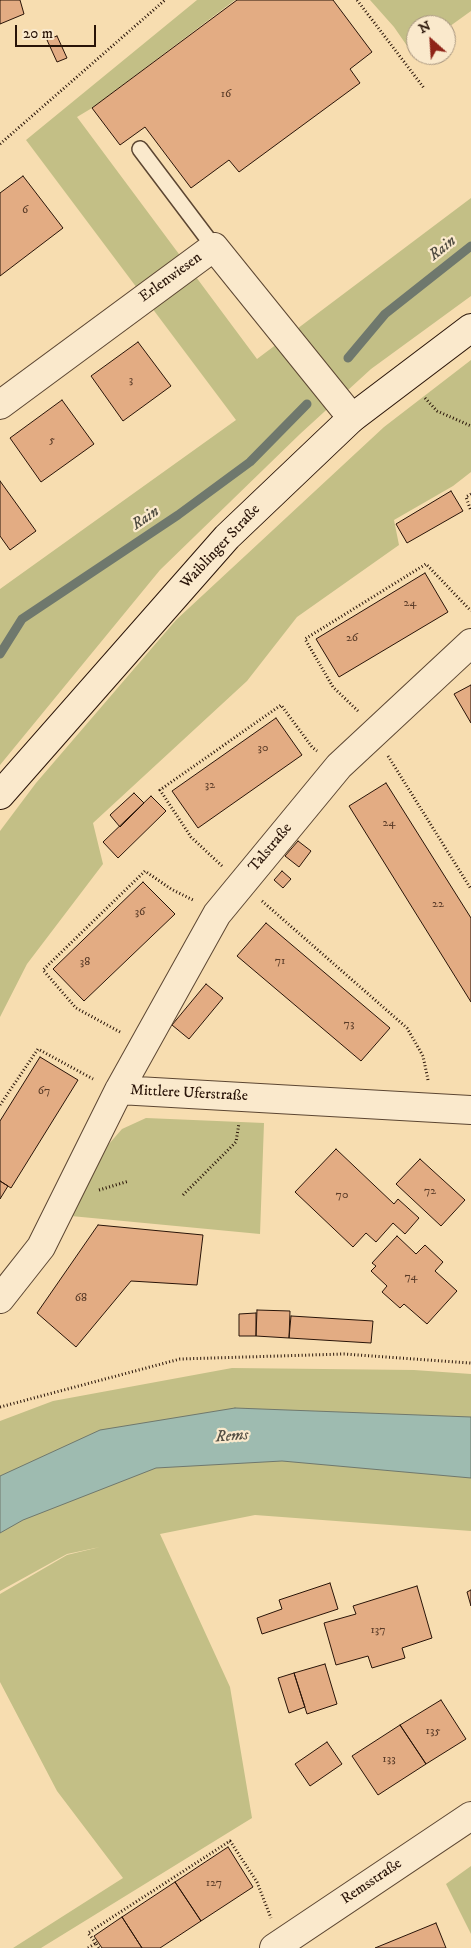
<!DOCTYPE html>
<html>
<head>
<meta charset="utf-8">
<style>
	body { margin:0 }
	#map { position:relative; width:471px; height:1948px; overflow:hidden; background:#f7ddb0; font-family:"IM FELL DW Pica",serif }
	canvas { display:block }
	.north { position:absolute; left:406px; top:15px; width:50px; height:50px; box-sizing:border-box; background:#fae9cc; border:1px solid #a6947e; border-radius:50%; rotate:334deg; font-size:14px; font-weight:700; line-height:20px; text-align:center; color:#291408 }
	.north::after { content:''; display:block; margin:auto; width:18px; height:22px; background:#8f2418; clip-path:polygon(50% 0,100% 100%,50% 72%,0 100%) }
	.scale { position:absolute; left:15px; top:25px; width:81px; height:22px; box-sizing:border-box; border:2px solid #291408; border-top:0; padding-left:6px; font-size:15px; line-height:18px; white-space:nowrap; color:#291408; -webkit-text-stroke:4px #fae9cc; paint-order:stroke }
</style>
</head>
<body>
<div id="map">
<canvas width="471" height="1948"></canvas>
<div class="north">N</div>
<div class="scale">20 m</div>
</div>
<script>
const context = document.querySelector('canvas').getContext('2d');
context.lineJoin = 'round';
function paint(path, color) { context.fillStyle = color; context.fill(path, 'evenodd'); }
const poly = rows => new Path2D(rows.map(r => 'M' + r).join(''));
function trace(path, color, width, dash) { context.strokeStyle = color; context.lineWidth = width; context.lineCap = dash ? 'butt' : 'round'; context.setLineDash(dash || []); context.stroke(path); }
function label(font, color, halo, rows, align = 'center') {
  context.font = font + ' "IM FELL DW Pica",serif'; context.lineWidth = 4.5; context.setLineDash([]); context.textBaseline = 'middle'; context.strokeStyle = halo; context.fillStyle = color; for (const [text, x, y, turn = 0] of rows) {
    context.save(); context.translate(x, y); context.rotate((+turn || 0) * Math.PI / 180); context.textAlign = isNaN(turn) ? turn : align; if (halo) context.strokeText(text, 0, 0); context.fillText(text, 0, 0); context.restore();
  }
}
paint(poly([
	[197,0,235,0,92,108,77,117,257,359,471,198,471,296,371,369,300,434,160,570,0,765,0,589,236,420,26,140],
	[370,0,471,0,471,11,446,29,446,25,416,25,416,51,412,53,394,27],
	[471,360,471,472,453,486,394,520,399,545,297,617,247,681,93,823,103,864,27,964,0,1017,0,831,36,783,176,620,384,427],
	[146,1118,264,1123,260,1234,71,1216,108,1145,122,1129],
	[232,1368,414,1370,471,1374,471,1531,255,1515,160,1534,230,1687,252,1818,41,1948,13,1948,123,1878,57,1791,0,1682,0,1594,67,1555,100,1547,67,1554,0,1591,0,1421,53,1401],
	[471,1866,471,1934,446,1884]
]), '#c3bf86');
const water = poly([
	[235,1408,471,1417,471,1478,282,1461,156,1468,23,1520,0,1533,0,1476,100,1430,235,1408]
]);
paint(water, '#9ebbb0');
trace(water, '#6f786d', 1);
trace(poly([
	[348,358,385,314,471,246],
	[0,654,22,619,178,515,250,462,307,404]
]), '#6f786d', 9);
const building = poly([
	[0,0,20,0,24,14,0,24,0,0],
	[237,0,333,0,372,52,350,69,360,83,239,172,229,160,191,188,145,127,120,145,92,108,237,0],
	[57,36,67,58,57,62,47,40,57,36],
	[23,176,63,228,0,276,0,193,23,176],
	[138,342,171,386,123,421,91,376,138,342],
	[62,400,94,444,41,482,10,438,62,400],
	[0,481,36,531,10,550,0,536,0,481],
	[451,491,463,511,407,543,396,524,451,491],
	[425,573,448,612,339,677,316,639,425,573],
	[471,685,471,723,454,694,471,685],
	[276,718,302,755,198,828,172,791,276,718],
	[386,783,471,918,471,1002,349,806,386,783],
	[134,793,144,803,120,827,110,815,134,793],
	[151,796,166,811,118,858,103,842,151,796],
	[298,841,311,851,299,867,285,856,298,841],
	[282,871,291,879,283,888,274,880,282,871],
	[143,882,175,914,84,1001,53,969,143,882],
	[266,923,390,1028,361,1061,237,956,266,923],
	[206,984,223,998,189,1039,172,1025,206,984],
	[40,1057,78,1080,11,1188,0,1181,0,1121,40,1057],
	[336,1149,394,1204,398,1199,419,1218,405,1234,393,1223,376,1242,366,1233,353,1247,295,1192,336,1149],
	[420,1159,465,1200,441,1226,396,1184,420,1159],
	[0,1181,8,1186,0,1199,0,1181],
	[98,1225,203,1235,197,1285,131,1281,76,1347,37,1313,98,1225],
	[397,1236,416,1254,425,1245,443,1262,435,1271,457,1291,427,1324,404,1304,400,1308,382,1292,387,1286,371,1271,376,1266,372,1263,397,1236],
	[257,1310,290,1311,289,1338,256,1336,257,1310],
	[256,1313,256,1336,239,1336,239,1314,256,1313],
	[291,1316,373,1321,371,1343,289,1338,291,1316],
	[330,1583,338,1609,262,1634,257,1618,282,1609,279,1600,330,1583],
	[417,1586,432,1638,402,1648,405,1658,372,1668,368,1656,336,1665,324,1623,356,1614,353,1606,417,1586],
	[471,1590,471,1606,467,1592,471,1590],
	[325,1664,337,1704,307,1714,294,1673,325,1664],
	[294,1673,305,1707,289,1713,278,1678,294,1673],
	[441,1700,466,1739,426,1764,400,1725,441,1700],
	[400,1725,426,1764,378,1795,352,1756,400,1725],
	[327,1742,342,1764,310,1786,295,1764,327,1742],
	[228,1847,253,1887,201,1921,175,1882,228,1847],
	[175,1882,201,1921,160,1948,142,1948,122,1917,175,1882],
	[122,1917,142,1948,102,1948,94,1936,122,1917],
	[436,1923,446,1948,375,1948,436,1923]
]);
paint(building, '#e3ac83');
trace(building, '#291408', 1);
const service = poly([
	[140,149,214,247]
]);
const minor = poly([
	[0,405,214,247,352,418],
	[119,1090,471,1110],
	[0,1299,41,1247,119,1090,217,914,339,766,471,643],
	[274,1948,471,1816]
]);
const secondary = poly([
	[0,795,227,537,352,418,471,328]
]);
trace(service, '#5c4632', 18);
trace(minor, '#5c4632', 30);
trace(secondary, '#291408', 30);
trace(poly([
	[357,0,424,88],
	[0,144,165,0],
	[425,398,437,411,471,426],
	[471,494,466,497,471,511],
	[358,711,333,687,305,639,426,564,471,611],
	[388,756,471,889],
	[222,866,191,837,160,790,281,705,312,747,317,751],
	[262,901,407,1028,423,1056,428,1080],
	[120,1032,76,1008,43,970,145,871,171,889,193,900],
	[0,1105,38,1049,93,1079],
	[99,1190,129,1181],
	[183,1195,236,1142,239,1123],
	[0,1407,180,1359,344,1354,471,1363],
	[96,1943,88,1933,230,1841,257,1882,271,1918],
	[88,1948,96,1943,99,1948]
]), '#291408', 3, [1, 2.5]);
trace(service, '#fae9cc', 15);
trace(minor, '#fae9cc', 28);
trace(secondary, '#fae9cc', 28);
label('12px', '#583a27', null, [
	["16",226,95],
	["6",25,211],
	["3",131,381],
	["5",52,441],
	["24",410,604],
	["26",352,639],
	["30",263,749],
	["32",210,786],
	["24",389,824],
	["22",438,905],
	["36",140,913],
	["71",280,962],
	["38",85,963],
	["73",349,1025],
	["67",44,1092],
	["72",430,1192],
	["70",342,1196],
	["74",411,1278],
	["68",81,1299],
	["137",378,1631],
	["135",433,1732],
	["133",389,1760],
	["127",214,1884]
]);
label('15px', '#291408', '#fae9cc', [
	["Erlenwiesen",171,278,-36],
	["Waiblinger Straße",221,547,-47],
	["Talstraße",271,848,-50],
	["Mittlere Uferstraße",189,1094,3],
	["Remsstraße",372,1882,-34]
]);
label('italic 16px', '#524e43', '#fae9cc', [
	["Rain",443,249,-38],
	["Rain",146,519,-34],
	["Rems",232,1437,-4]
]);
</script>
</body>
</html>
